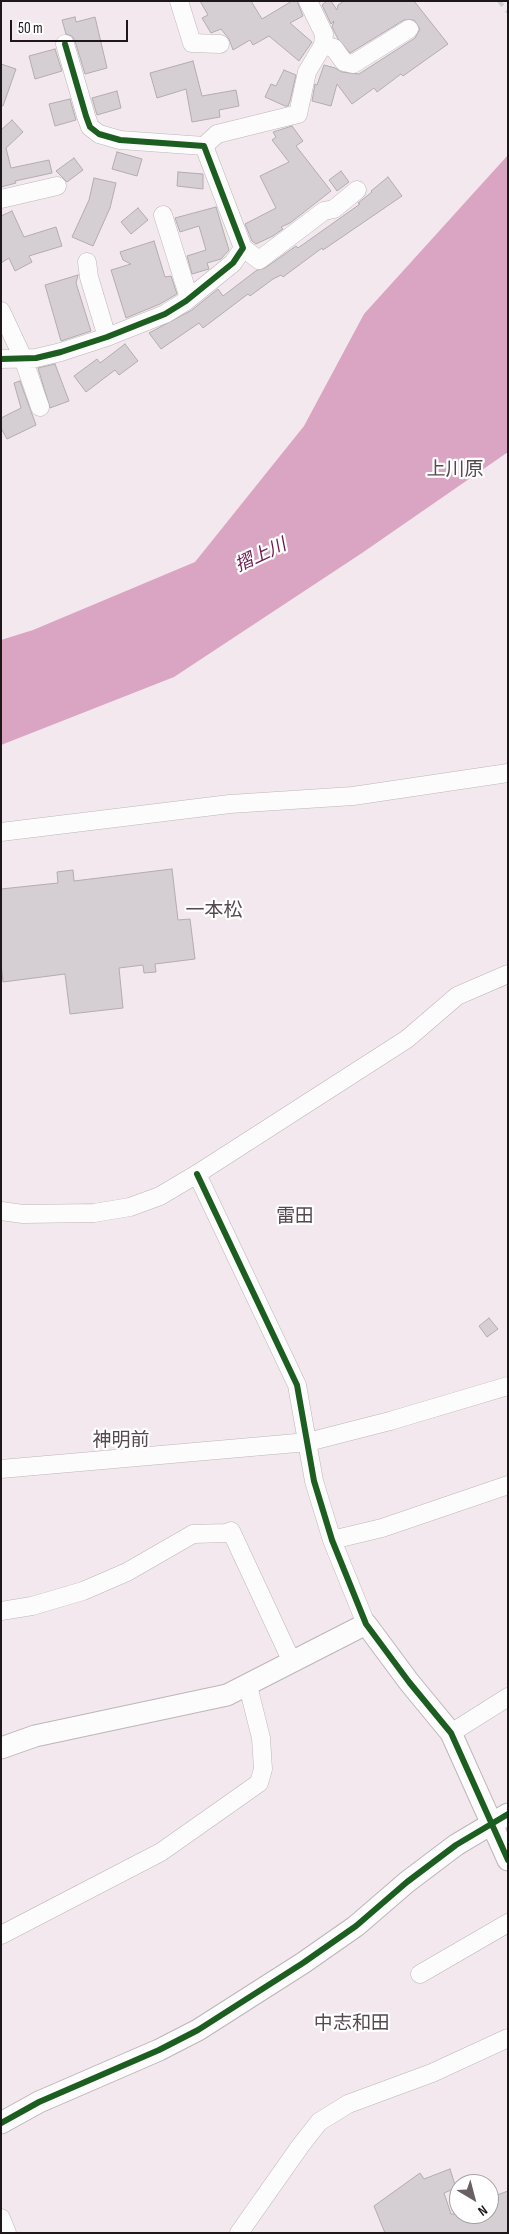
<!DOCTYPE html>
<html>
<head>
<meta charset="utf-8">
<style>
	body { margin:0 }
	#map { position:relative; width:509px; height:2234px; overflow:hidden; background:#f2e8ed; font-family:"Sofia Sans Condensed",sans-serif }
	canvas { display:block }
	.frame { position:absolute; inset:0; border:2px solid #1d171a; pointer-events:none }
	.north { position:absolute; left:449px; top:2174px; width:50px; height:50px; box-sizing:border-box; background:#fff; border:1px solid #a5a2a3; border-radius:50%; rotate:143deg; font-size:14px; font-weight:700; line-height:20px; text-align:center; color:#1d171a }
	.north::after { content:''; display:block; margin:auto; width:18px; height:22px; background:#686064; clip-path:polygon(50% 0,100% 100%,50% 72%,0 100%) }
	.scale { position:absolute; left:10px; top:20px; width:118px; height:22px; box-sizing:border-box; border:2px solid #1d171a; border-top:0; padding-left:6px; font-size:15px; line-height:18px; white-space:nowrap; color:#1d171a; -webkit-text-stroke:4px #fff; paint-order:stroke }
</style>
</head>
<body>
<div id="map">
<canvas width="509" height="2234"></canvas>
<div class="frame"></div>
<div class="north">N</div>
<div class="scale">50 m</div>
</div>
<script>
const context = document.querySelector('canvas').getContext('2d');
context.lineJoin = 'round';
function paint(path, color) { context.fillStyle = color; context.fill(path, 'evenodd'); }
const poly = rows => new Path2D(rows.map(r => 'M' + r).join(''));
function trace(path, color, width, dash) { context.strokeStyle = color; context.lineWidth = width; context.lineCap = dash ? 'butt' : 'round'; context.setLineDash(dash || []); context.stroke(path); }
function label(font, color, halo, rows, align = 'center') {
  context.font = font + ' "Sofia Sans Condensed","Noto Sans JP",sans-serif'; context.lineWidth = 4.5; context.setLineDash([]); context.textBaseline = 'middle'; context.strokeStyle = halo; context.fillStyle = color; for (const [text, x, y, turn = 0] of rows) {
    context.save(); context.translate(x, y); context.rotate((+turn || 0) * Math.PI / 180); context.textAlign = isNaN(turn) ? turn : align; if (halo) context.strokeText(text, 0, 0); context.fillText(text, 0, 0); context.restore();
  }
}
paint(poly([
	[508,155,508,452,362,553,174,677,1,745,1,640,33,630,195,562,304,426,364,314]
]), '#daa5c2');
const building = poly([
	[200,1,251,1,262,19,292,1,297,1,303,16,290,23,312,42,299,61,269,36,253,45,250,40,233,50,229,39,221,29,211,33,202,18,208,15,200,1],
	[327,1,331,1,337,10,338,5,344,1,414,1,448,44,403,76,401,74,377,92,374,88,352,104,337,84,331,106,312,101,315,84,317,85,324,65,335,68,342,72,359,74,415,38,420,29,414,20,404,20,350,53,338,39,332,27,334,21,331,24,322,5,327,1],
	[75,17,76,22,95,17,107,68,85,74,75,41,72,36,66,34,62,20,75,17],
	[55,49,62,71,35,79,29,56,55,49],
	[193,61,202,96,236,90,239,106,219,110,220,117,192,122,186,89,157,98,150,73,193,61],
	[1,64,16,69,3,106,1,105,1,64],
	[284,70,296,75,290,101,288,106,285,106,265,97,271,84,276,86,284,70],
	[117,91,121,108,97,115,92,98,117,91],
	[70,99,76,120,55,126,49,104,70,99],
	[12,120,23,132,6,148,11,168,49,160,52,173,15,181,16,183,1,187,1,130,12,120],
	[292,126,303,141,296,146,331,191,290,223,281,227,283,229,273,236,256,244,252,241,245,224,276,208,260,176,289,162,272,140,276,137,273,132,292,126],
	[117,152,142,159,137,176,112,169,117,152],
	[74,158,83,170,67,182,56,171,74,158],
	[341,171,349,182,337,191,329,180,341,171],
	[178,172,203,174,203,189,177,186,178,172],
	[388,177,402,196,323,250,322,248,283,277,281,275,273,279,250,296,248,294,203,328,199,323,161,349,149,333,192,310,218,289,223,296,257,270,265,268,296,246,298,248,360,204,358,203,372,192,371,191,388,177],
	[94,178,116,183,110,208,93,246,72,237,89,200,94,178],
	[216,207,229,250,221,259,207,263,209,269,192,274,187,256,206,250,199,226,180,232,175,218,216,207],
	[138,208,148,220,131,234,121,222,138,208],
	[12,211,24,237,56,227,62,246,29,256,32,262,15,271,9,258,1,263,1,216,12,211],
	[154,241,165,277,171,276,177,294,160,304,126,318,111,270,131,264,123,260,120,252,154,241],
	[78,275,76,283,91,331,61,341,45,285,78,275],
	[125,344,138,361,119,375,115,370,86,392,74,376,97,359,100,363,125,344],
	[55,364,69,401,50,408,38,368,55,364],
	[20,381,36,425,7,439,1,428,1,418,21,408,14,383,20,381],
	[172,869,178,920,190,919,195,959,155,964,156,972,144,973,143,965,119,968,123,1008,70,1014,65,974,3,982,1,963,1,889,58,883,57,872,73,870,74,881,172,869],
	[489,1318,498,1329,487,1337,479,1326,489,1318],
	[450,2169,456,2188,444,2193,451,2214,489,2214,489,2198,508,2191,508,2233,385,2233,374,2206,420,2173,424,2179,450,2169]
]);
paint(building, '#d5ced2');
trace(building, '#b3acaf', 1);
const minor = poly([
	[179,1,192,43,220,44],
	[323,45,334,48,344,62,353,64,409,29],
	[204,146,217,134,298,114,307,72,323,45,324,34,308,1],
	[1,199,57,186],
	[163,215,189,298],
	[243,248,259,260,324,211,334,209,357,190],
	[87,262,89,277,107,337],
	[1,311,23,358,40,407],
	[1,359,36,358,61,352,107,337,165,314,186,301,233,263,243,248,204,146,120,140,99,134,90,127,86,116,65,44],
	[1,832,230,804,353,796,508,773],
	[197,1174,297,1385,314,1481,332,1540,366,1624],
	[1,1211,23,1214,94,1213,130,1207,160,1196,197,1174,407,1039,457,996,508,974],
	[1,1469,308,1442,390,1421,508,1386],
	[332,1540,382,1528,508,1485],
	[1,1611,32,1606,83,1591,127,1572,193,1534,226,1533,231,1531,292,1662],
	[451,1733,508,1697],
	[1,1935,161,1852,259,1783,263,1769,261,1738,248,1686],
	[420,1974,508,1923],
	[1,2218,7,2233],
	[239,2233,301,2145,319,2122,348,2104,432,2073,508,2038]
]);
const tertiary = poly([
	[1,1748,35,1736,227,1695,366,1624,409,1682,451,1733,508,1860],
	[1,2123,39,2102,159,2050,198,2030,303,1963,356,1926,407,1882,456,1845,508,1814]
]);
trace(minor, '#bdb5b9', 19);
trace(tertiary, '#bdb5b9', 23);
trace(minor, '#fdfcfc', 18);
trace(tertiary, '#fdfcfc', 21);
trace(poly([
	[499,1,508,12]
]), '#d0cdce', 4, [6, 6]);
trace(poly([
	[1,359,36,358,61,352,107,337,165,314,186,301,233,263,243,248,204,146,120,140,99,134,90,127,86,116,65,44],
	[197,1174,297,1385,314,1481,332,1540,366,1624,409,1682,451,1733,508,1860],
	[1,2123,39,2102,159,2050,198,2030,303,1963,356,1926,407,1882,456,1845,508,1814]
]), '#1b5e20', 6);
label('italic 18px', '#6b184e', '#fff', [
	["摺上川",261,556,-25]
]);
label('19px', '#56484f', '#fff', [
	["上川原",455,470],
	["一本松",214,911],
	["雷田",295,1217],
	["神明前",121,1441],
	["中志和田",352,2024]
]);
</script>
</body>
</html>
